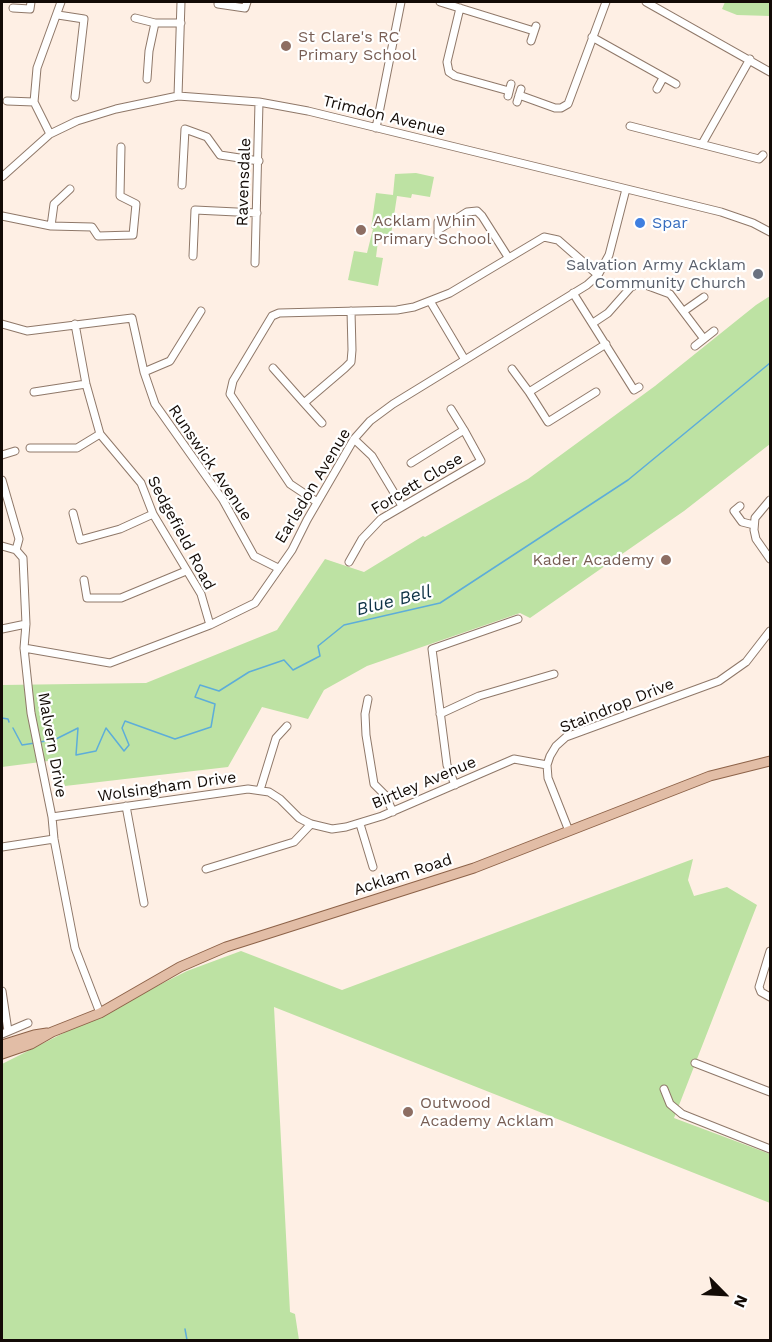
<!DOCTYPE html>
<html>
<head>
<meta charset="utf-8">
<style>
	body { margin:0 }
	#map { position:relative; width:772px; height:1342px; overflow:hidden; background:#feefe4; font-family:"Work Sans",sans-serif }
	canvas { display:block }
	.frame { position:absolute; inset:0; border:3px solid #130b06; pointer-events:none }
	.north { position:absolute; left:694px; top:1264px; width:60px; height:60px; -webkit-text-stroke:4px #fff; paint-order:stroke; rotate:114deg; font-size:16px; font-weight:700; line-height:24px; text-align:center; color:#130b06 }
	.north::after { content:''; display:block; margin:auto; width:21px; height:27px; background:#130b06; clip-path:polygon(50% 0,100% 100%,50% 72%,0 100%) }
</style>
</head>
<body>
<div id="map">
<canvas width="772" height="1342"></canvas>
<div class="frame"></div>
<div class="north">N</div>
</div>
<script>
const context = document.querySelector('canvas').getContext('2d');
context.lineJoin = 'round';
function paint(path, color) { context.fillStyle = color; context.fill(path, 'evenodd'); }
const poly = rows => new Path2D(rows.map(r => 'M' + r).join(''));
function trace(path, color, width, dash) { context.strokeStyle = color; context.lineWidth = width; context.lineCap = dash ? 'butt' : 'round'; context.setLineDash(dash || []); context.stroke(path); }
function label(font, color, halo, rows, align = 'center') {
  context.font = font + ' "Work Sans",sans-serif'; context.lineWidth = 4.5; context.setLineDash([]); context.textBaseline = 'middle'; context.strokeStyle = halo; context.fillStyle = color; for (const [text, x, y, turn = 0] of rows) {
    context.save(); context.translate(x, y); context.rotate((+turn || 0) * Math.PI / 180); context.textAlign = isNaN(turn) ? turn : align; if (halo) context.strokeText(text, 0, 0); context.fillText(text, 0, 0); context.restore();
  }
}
paint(poly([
	[725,2,770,2,770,16,737,15,722,9],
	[416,173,434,177,430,197,412,194,411,198,397,196,391,235,379,233,376,257,383,258,378,286,348,280,354,251,367,253,373,229,371,228,376,193,393,195,395,174],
	[770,296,770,444,684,511,530,618,520,613,367,666,324,690,308,719,262,707,228,767,65,786,56,760,2,767,2,685,146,683,277,630,325,559,364,572,423,536,425,537,528,479,655,386,756,305],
	[693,859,688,880,694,896,727,887,757,905,674,1118,770,1154,770,1203,274,1007,290,1312,295,1314,299,1340,2,1340,2,1064,187,971,241,951,342,990]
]), '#bde2a3');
trace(poly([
	[2,718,8,719,9,722],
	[13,728,22,745,35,743],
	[39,742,54,740,78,728,76,755,96,751,106,728,124,751,129,745,122,728,125,721,175,739,211,727,215,704,195,697,200,685,219,691,249,672,284,660,293,670,320,656,318,646,344,625,440,603,628,480,770,363],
	[185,1329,187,1340]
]), '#5dadd9', 1.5);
const minor = poly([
	[440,2,534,31],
	[646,2,770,72],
	[218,4,245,8,247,2],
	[13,8,30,9,31,2],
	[460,8,447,62,449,72,455,76,509,91],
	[58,15,84,19,75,97],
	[135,18,155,23],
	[592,37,676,84],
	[531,41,536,26],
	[147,79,149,51,155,23,181,23],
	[657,89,663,78],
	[519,95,555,108,561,108,568,104,606,2],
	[178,96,181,2],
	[508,96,511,84],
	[7,101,34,102],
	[517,102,521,89],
	[630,126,759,159,763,155],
	[376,128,401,2],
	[50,134,34,102,37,68,61,2],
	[702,144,750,59],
	[2,177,50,134,77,121,116,109,178,96,259,102,308,111,721,212,753,223,770,232],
	[182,185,185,129,207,137,220,155,259,161],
	[2,216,51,226,92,227,98,236,133,235,136,204,120,196,121,147],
	[438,222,438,235],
	[51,226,54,204,70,189],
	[438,230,467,212,477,211,482,216,508,257],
	[193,256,195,210,257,213],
	[255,263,259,102],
	[573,293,634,390,639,387],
	[430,301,465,360],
	[201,311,170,361,144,372,155,404,223,500,254,556,278,568],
	[684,311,704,297],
	[593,323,608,313,631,287,638,284,643,284,670,294,704,339],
	[2,324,27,331,132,318,144,372],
	[75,324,86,384,100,434,141,483,153,514,201,594,210,625],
	[695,346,714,331],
	[273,368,304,403,345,368,351,362,352,350,351,311],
	[512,369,529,392],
	[34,392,86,384],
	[596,392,548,422,529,392,606,344],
	[304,403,322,423],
	[451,409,464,430],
	[354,439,372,456,402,506],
	[30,448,77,448,100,434],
	[2,455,15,451],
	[2,480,19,539,16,550],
	[770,500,755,518,754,530,756,539,770,559],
	[317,502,290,484,230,394,233,381,272,316,279,313,397,310,414,307,450,293,544,237,558,240,598,275],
	[740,506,734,511,742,522,754,525],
	[73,513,80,540,120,529,153,514],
	[2,546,16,550],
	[16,550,23,558,26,624,24,648,31,713,52,817,54,839,75,948,100,1013],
	[349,562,362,539,381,519,481,461,464,430,411,463],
	[84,580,87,598,121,598,186,571],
	[2,629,26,624],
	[24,648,110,663,210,625,255,603,292,550,307,520,354,439,370,421,393,404,587,285,598,275,609,255,626,189],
	[368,699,365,714,366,735,374,784,385,795,393,812],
	[440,714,479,696,554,674],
	[455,785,447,765,432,649,518,619],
	[260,790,276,738,287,726],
	[126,806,144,903],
	[52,817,248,789,269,792,280,799,299,818,311,824,332,829,346,827,382,816,514,759,547,765],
	[360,824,373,867],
	[569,831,548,778,547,765,550,756,556,746,566,737,719,681,746,662,770,631],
	[2,847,54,839],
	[206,869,294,842,311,824],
	[770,951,759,987,761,992,770,997],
	[2,991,8,1031],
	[2,1034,28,1023],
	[695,1063,770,1092],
	[664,1089,670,1104,682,1114,770,1149]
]);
const major = poly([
	[2,1045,34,1035,47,1033],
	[2,1054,31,1044,52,1032,100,1013,180,967,226,947,474,868,710,776,770,761]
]);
trace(minor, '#8f7869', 9);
trace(major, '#8d6248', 11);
trace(minor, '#fff', 7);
trace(major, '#e2bda6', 9);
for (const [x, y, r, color] of [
	[286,46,6,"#8d6e63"],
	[640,223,6,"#3f7fe0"],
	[361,230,6,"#8d6e63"],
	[758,274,6,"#6b7280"],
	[666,560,6,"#8d6e63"],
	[408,1112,6,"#8d6e63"]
]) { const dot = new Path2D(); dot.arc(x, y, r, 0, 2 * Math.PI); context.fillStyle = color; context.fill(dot); trace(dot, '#fff', 2); }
label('16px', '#785e54', '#fff', [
	["St Clare's RC",298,37],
	["Primary School",298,55],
	["Acklam Whin",373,221],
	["Primary School",373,239],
	["Kader Academy",654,560,"right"],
	["Outwood",420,1103],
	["Academy Acklam",420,1121]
], 'left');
label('16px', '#130b06', '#fff', [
	["Trimdon Avenue",384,116,14],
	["Ravensdale",244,182,-88],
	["Runswick Avenue",210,463,56],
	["Forcett Close",417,484,-31],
	["Earlsdon Avenue",313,486,-59],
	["Sedgefield Road",181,533,62],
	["Staindrop Drive",617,706,-22],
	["Malvern Drive",52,745,80],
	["Birtley Avenue",424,783,-23],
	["Wolsingham Drive",167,787,-8],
	["Acklam Road",403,875,-18]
]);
label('16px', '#366cbe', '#fff', [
	["Spar",652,223]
], 'left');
label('16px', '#5b616d', '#fff', [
	["Salvation Army Acklam",746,265],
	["Community Church",746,283]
], 'right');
label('italic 18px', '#103447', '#fff', [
	["Blue Bell",394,601,-14]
]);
</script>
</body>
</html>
